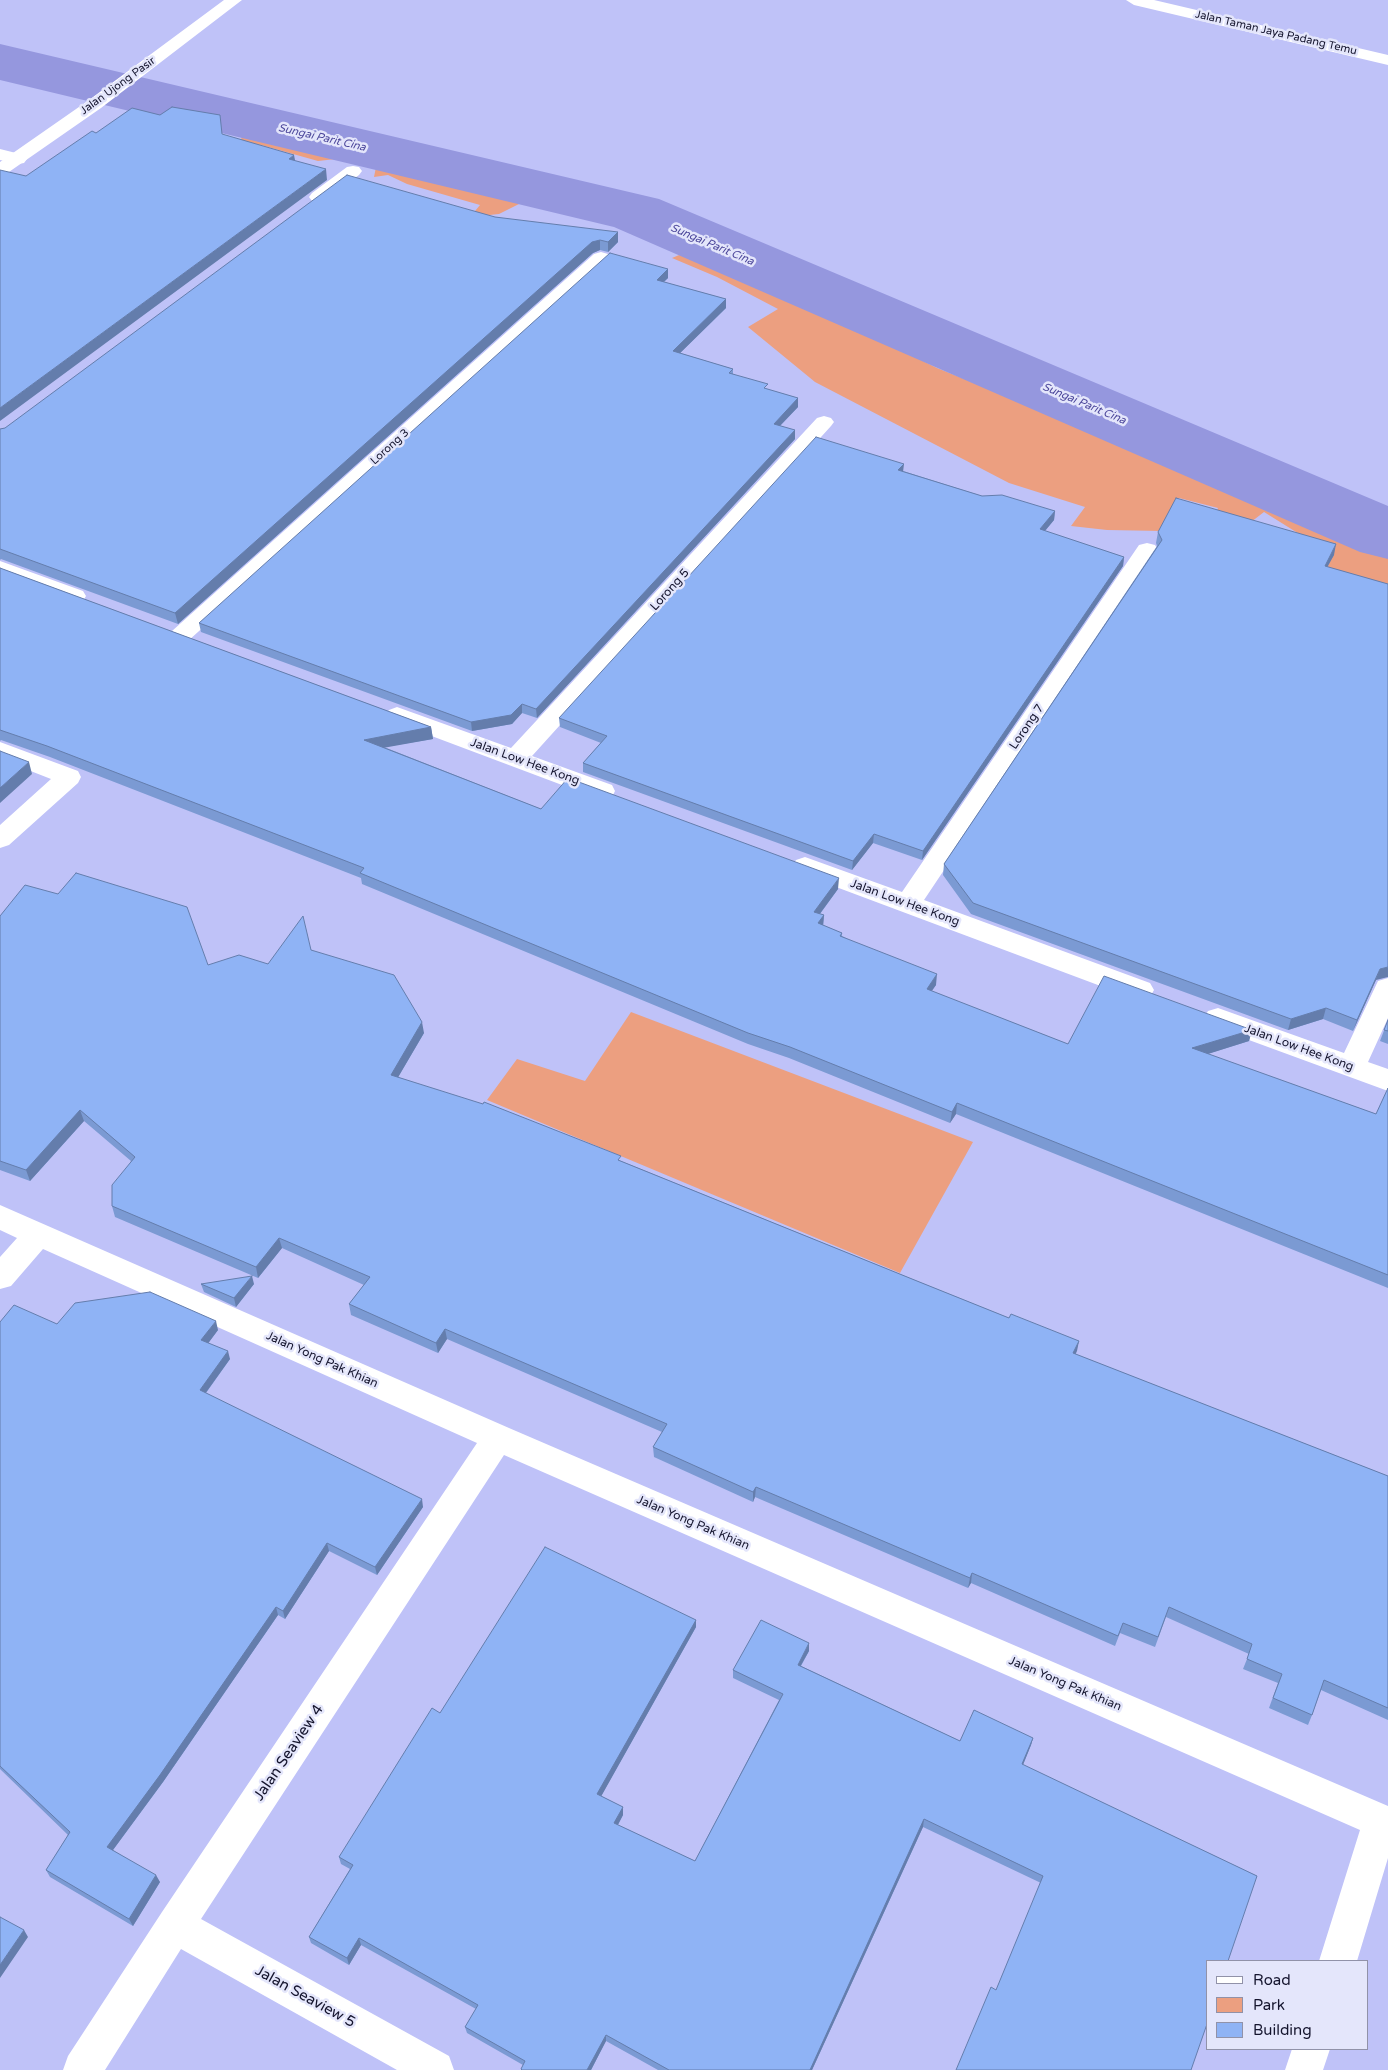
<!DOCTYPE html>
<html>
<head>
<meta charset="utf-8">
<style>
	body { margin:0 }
	#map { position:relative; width:1388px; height:2070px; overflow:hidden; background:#bfc2f8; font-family:"Varela Round",sans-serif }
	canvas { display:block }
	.legend { position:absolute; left:1206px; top:1960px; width:162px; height:90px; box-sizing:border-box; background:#e4e6fb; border:1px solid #9192a9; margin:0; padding:6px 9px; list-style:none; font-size:15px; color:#15152e }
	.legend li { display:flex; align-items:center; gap:10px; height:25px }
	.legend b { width:25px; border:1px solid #9192a9 }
</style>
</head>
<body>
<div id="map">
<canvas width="1388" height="2070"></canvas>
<ul class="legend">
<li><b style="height:6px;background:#fff"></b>Road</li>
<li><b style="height:14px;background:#ec9f80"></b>Park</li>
<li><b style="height:14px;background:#8fb3f5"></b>Building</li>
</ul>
</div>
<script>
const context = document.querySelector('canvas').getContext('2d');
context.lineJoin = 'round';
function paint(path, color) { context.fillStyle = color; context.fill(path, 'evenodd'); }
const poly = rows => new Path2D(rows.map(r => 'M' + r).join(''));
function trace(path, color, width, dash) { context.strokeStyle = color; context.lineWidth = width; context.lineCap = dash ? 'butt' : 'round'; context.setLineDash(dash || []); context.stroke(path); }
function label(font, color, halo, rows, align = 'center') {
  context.font = font + ' "Varela Round",sans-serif'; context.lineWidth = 5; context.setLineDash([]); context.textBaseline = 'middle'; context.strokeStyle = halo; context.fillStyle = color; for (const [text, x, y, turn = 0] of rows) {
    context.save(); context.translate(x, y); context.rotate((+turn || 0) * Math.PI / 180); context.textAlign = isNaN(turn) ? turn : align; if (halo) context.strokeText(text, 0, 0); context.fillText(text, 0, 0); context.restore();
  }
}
paint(poly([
	[248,123,441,175,525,201,499,214,470,217,480,205,407,184,388,175,374,177,376,167,362,160,345,158,318,161,261,145,242,144,240,126],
	[691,250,768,284,937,368,1217,481,1388,552,1388,596,1327,568,1333,555,1264,512,1242,529,1212,520,1218,508,1179,498,1162,531,1107,530,1071,526,1085,507,1009,483,815,382,748,327,778,309,717,277,672,258],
	[631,1012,973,1142,900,1273,487,1100,517,1059,585,1081]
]), '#ec9f80');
paint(poly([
	[0,44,659,199,1388,506,1388,559,1360,552,614,227,0,80,0,44]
]), '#9597de');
paint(poly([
	[1126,0,1154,0,1388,55,1388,65,1134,5,1126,0],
	[0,149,24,155,27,159,24,163,18,164,0,160,0,149],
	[353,166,359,167,362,171,359,175,324,201,312,201,309,197,312,193,347,167,353,166],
	[601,252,608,254,610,258,608,262,188,641,180,643,172,641,168,636,172,631,594,254,601,252],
	[824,416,831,418,834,422,831,426,532,756,612,785,615,791,612,797,603,799,594,797,389,720,385,715,389,710,397,707,511,748,817,418,824,416],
	[1147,543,1155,545,1158,550,924,900,1150,983,1154,990,1150,997,1140,1000,1130,997,796,872,792,866,796,860,805,857,902,892,1139,545,1147,543],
	[0,561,83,591,86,596,83,601,75,603,0,576,0,561],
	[0,742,78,771,81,777,78,783,9,845,0,848,0,825,51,779,0,759,0,742],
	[1388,978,1388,1018,1368,1062,1388,1069,1388,1091,1208,1025,1204,1018,1208,1011,1218,1008,1344,1053,1378,981,1388,978],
	[0,1205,509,1428,1388,1806,1388,1858,1357,1961,1319,1961,1360,1830,504,1455,201,1919,449,2056,454,2070,397,2070,181,1949,105,2070,63,2070,68,2056,162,1912,477,1443,43,1249,11,1286,0,1289,0,1257,17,1238,0,1230,0,1205],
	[1292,2049,1330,2049,1323,2070,1285,2070,1292,2049]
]), '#fff');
paint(poly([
	[224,0,242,0,101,108,6,174,0,175,0,162,89,100,224,0]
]), '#fff');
paint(poly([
	[495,217,618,242,608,252,600,250,593,253,178,624,1,559,0,560,0,429,5,428],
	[668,269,668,278,664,282,726,299,726,308,680,353,733,369,733,374,767,389,798,398,798,407,780,426,795,439,537,718,522,713,512,724,472,731,201,632,199,623],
	[903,471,982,496,1055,511,1054,520,1045,531,1124,557,1123,566,922,860,873,843,852,870,583,772,583,763,601,743,560,727,559,718],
	[1158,532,1334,555,1327,566,1376,980,1353,1031,1323,1019,1288,1030,971,914,943,875,944,864,1157,546,1156,543],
	[0,568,431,727,433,739,384,747,541,809,838,889,820,914,824,915,823,925,842,933,842,936,936,985,931,991,1068,1044,1252,1030,1249,1041,1207,1054,1376,1114,1388,1088,1388,1288,956,1114,950,1123,789,1058,748,1044,362,884,361,878,50,757,1,740,0,741],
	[0,916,208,965,268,964,311,950,424,1033,398,1077,621,1161,917,1281,1009,1318,1079,1341,1075,1354,1388,1476,1388,1720,1321,1690,1312,1715,1308,1725,1269,1708,1278,1683,1243,1669,1249,1654,1166,1617,1155,1647,1120,1633,1115,1646,971,1583,968,1588,755,1497,753,1502,654,1457,653,1447,662,1432,447,1339,438,1353,351,1315,349,1304,364,1285,282,1248,258,1278,115,1217,112,1206,131,1161,84,1121,30,1181,0,1170],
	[1388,1020,1388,1044,1380,1041],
	[201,1284,254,1284,236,1307,204,1292],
	[0,1322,218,1330,208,1343,230,1359,206,1393,423,1507,377,1575,329,1551,285,1619,278,1615,163,1782,113,1850,160,1882,133,1926,50,1877,46,1870,68,1835,0,1769],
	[696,1620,696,1627,601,1796,623,1807,623,1815,618,1825,695,1861,779,1700,733,1678,733,1670,809,1651,801,1666,960,1741,1033,1738,1031,1745,1023,1765,1257,1876,996,1990,1041,1883,923,1827,812,2070,658,2070,606,2041,591,2070,521,2070,523,2065,467,2033,465,2027,476,2009,361,1945,349,1965,311,1943,309,1937,350,1869,341,1864,339,1857,440,1713]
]), '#7b9ad3');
paint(poly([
	[294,155,296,165,289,159],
	[326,169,327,180,0,421,0,408],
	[618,232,618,242,608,252,608,242],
	[600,240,600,250,593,253,178,624,175,613,592,242],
	[668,269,668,278,657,288,657,280],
	[726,299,726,308,673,360,673,351],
	[798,398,798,407,774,432,774,424],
	[795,430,795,439,537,718,536,709],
	[904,464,903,472,898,470],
	[1055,511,1054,520,1039,538,1040,529],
	[1336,544,1334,555,1322,577,1325,566],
	[1124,557,1123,566,922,860,923,851],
	[522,704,522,713,512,724,472,731,471,722],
	[431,727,433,739,366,751,364,740],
	[29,762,32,774,0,803,0,788],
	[874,834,873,843,852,870,853,861],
	[839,878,838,889,813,923,814,912],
	[824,915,823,927,818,923],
	[1388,967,1388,977,1376,980,1353,1031,1357,1020,1380,969],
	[937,974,936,985,925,1001,927,989],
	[1326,1008,1323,1019,1288,1030,1291,1019],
	[422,1022,424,1033,393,1086,391,1075],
	[1252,1030,1249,1041,1189,1060,1192,1048],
	[957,1103,956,1114,950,1123,952,1112],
	[80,1110,84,1121,30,1181,26,1170],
	[279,1238,282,1248,258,1278,256,1267],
	[252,1276,254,1284,236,1307,234,1298],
	[216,1321,218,1330,204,1349,201,1340],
	[445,1329,447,1339,438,1353,436,1343],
	[1079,1341,1077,1351,1071,1364,1073,1353],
	[228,1351,230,1359,202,1398,200,1390],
	[756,1487,755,1497,753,1502,753,1492],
	[422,1499,423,1507,377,1575,375,1567],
	[327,1543,329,1551,285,1619,283,1611],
	[972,1573,971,1583,968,1588,970,1578],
	[276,1607,278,1615,163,1782,110,1854,107,1847],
	[696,1620,696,1627,598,1802,597,1794],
	[809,1643,809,1651,797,1672,798,1665],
	[1033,1738,1031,1745,1020,1772,1022,1764],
	[623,1807,623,1815,615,1830,614,1823],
	[924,1819,923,1827,812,2070,810,2070],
	[156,1875,160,1882,133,1926,129,1919],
	[24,1930,28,1937,0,1978,0,1965],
	[359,1938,361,1945,349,1965,347,1958],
	[606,2035,606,2041,591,2070,587,2070]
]), '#647dac');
const building = poly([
	[172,107,220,115,222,134,294,155,289,159,326,169,0,408,0,170,26,176,92,131,96,133,132,108,160,115,172,107],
	[347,175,495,217,618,232,608,242,600,240,592,242,175,613,0,549,0,429,5,428,347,175],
	[610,253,668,269,657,280,726,299,673,351,733,369,729,373,768,384,764,388,798,398,774,424,795,430,536,709,522,704,511,715,471,722,199,623,610,253],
	[816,437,904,464,898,470,982,496,1002,495,1055,511,1040,529,1124,557,923,851,874,834,853,861,583,763,607,736,559,718,816,437],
	[1176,498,1336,544,1325,566,1388,584,1388,967,1380,969,1357,1020,1326,1008,1291,1019,973,903,944,864,1162,540,1158,532,1176,498],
	[0,568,431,727,364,740,541,809,568,778,839,878,814,912,824,915,818,923,842,933,840,936,937,974,927,989,1068,1044,1104,976,1252,1030,1192,1048,1376,1114,1388,1088,1388,1275,957,1103,952,1112,790,1047,748,1033,360,873,364,868,47,746,0,730,0,568],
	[0,751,29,762,0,788,0,751],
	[76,873,187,907,208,965,239,955,268,964,303,916,311,950,394,975,422,1022,391,1075,483,1104,484,1102,621,1156,618,1160,917,1281,1009,1318,1011,1314,1079,1341,1073,1353,1388,1476,1388,1708,1324,1680,1312,1715,1273,1698,1282,1674,1247,1659,1252,1644,1169,1607,1158,1637,1123,1623,1118,1636,972,1573,970,1578,756,1487,753,1492,653,1447,667,1424,445,1329,436,1343,349,1304,370,1277,279,1238,256,1267,112,1206,112,1185,135,1157,80,1110,26,1170,0,1161,0,916,25,885,58,894,76,873],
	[1388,1020,1388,1031,1384,1030,1388,1020],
	[252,1276,234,1298,201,1284,252,1276],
	[150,1292,216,1321,201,1340,228,1351,200,1390,422,1499,375,1567,327,1543,283,1611,276,1607,160,1775,107,1847,156,1875,129,1919,46,1870,70,1832,0,1766,0,1322,14,1305,57,1324,75,1303,150,1292],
	[545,1547,696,1620,597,1794,623,1807,614,1823,695,1861,783,1694,733,1670,761,1620,809,1643,798,1665,960,1741,974,1710,1033,1738,1022,1764,1257,1876,1228,1961,1207,1961,1207,2024,1191,2070,956,2070,991,1987,996,1990,1043,1876,924,1819,810,2070,669,2070,606,2035,587,2070,522,2070,521,2069,525,2061,465,2027,478,2005,359,1938,347,1958,309,1937,353,1865,339,1857,432,1708,440,1713,545,1547],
	[0,1917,24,1930,0,1965,0,1917]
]);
paint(building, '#8fb3f5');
trace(building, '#647dac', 1);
label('11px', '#15152e', '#e4e6fb', [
	["Jalan Taman Jaya Padang Temu",1276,33,13],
	["Jalan Ujong Pasir",118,86,-36],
	["Lorong 3",390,447,-42]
]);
label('italic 11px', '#4c479b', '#e4e6fb', [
	["Sungai Parit Cina",322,138,13],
	["Sungai Parit Cina",712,245,23],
	["Sungai Parit Cina",1084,404,23]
]);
label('12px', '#15152e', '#e4e6fb', [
	["Lorong 5",670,590,-48],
	["Lorong 7",1027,727,-56],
	["Jalan Low Hee Kong",525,762,20],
	["Jalan Low Hee Kong",905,903,20],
	["Jalan Low Hee Kong",1299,1048,20],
	["Jalan Yong Pak Khian",322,1360,24],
	["Jalan Yong Pak Khian",693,1523,23],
	["Jalan Yong Pak Khian",1065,1684,23]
]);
label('15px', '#15152e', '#e4e6fb', [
	["Jalan Seaview 4",289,1753,-56],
	["Jalan Seaview 5",305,1997,29]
]);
</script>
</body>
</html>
